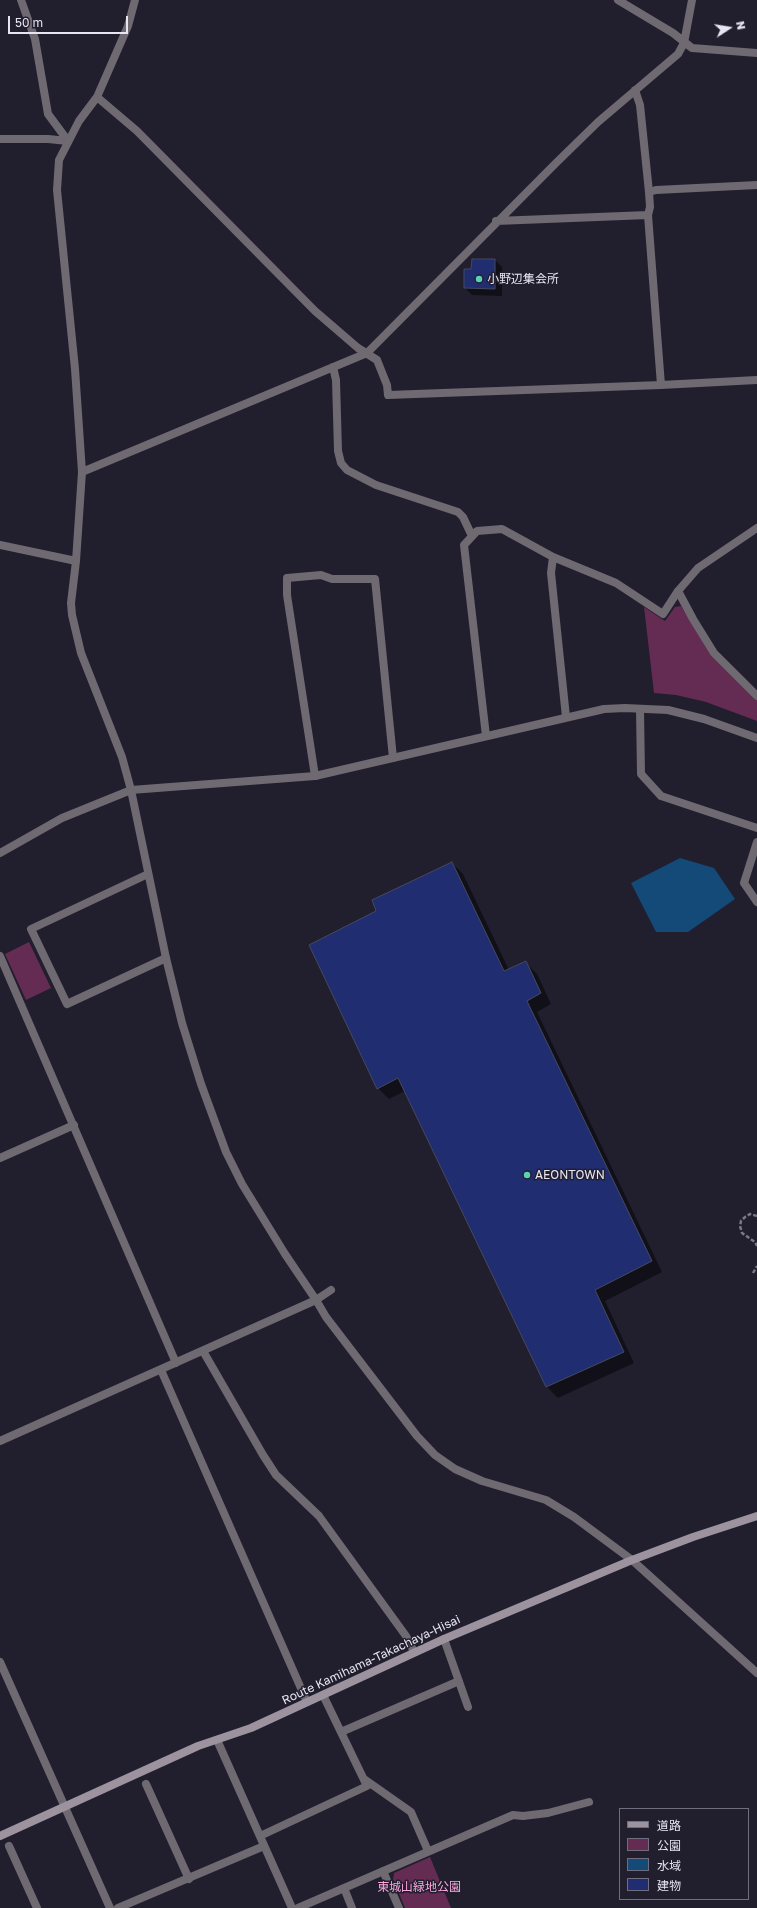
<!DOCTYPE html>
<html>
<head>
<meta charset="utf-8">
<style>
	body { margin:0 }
	#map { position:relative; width:757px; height:1908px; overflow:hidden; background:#211e2e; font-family:"Golos Text","Noto Sans JP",sans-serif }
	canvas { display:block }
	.legend { position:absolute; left:619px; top:1808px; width:130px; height:92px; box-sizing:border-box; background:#211e2e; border:1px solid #706e7c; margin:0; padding:5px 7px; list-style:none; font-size:12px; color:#e7e5f1 }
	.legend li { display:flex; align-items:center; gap:8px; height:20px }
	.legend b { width:20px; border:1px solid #706e7c }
	.north { position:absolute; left:709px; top:8px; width:40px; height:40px; -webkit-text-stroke:3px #211e2e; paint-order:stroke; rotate:78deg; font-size:11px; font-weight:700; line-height:16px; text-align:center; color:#e7e5f1 }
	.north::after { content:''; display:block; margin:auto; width:14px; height:18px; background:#e7e5f1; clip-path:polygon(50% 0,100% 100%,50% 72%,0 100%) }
	.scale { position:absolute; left:8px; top:16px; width:120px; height:18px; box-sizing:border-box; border:2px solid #e7e5f1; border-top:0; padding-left:5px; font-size:12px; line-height:14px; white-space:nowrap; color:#e7e5f1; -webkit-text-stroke:3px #211e2e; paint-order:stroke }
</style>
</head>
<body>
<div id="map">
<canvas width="757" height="1908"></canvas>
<ul class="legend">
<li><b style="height:5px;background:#9c939f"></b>道路</li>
<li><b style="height:11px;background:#642b53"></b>公園</li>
<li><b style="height:11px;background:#134a77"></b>水域</li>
<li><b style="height:11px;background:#212d71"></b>建物</li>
</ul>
<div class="north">N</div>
<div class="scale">50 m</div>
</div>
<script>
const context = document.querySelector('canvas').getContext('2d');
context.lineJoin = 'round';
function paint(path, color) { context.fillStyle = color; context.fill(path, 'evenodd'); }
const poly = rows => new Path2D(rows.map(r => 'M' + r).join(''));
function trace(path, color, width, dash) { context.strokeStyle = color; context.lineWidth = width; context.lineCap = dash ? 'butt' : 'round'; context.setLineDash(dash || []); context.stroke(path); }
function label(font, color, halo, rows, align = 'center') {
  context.font = font + ' "Golos Text","Noto Sans JP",sans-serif'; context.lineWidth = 3; context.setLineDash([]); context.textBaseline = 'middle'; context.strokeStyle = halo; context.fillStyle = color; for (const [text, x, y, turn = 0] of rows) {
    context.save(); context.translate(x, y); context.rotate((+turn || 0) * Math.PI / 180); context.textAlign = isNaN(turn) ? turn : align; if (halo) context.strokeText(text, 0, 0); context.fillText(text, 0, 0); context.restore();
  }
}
paint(poly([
	[681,606,712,656,757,700,757,721,706,702,676,695,654,693,644,607,665,621,675,607],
	[29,942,51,988,26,1000,5,954],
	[430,1857,451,1908,405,1908,393,1879,394,1873]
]), '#642b53');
paint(poly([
	[680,858,714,868,735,899,688,932,656,932,631,883]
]), '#134a77');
paint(poly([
	[495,260,502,267,502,296,472,295,465,288,465,270,472,270],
	[452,863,463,874,509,970,526,963,537,974,551,1004,537,1012,662,1272,605,1301,634,1363,558,1398,547,1387,405,1091,389,1099,378,1088,378,911]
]), '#0007');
const building = poly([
	[472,259,495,259,495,289,464,288,464,269,471,269,472,259],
	[452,862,504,971,526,961,541,993,527,1001,652,1261,595,1290,624,1352,546,1387,398,1078,377,1089,309,945,376,911,372,900,452,862]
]);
paint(building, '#212d71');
trace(building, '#454a5c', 1);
trace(poly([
	[757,1216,750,1214,745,1217,741,1221,740,1226,742,1233,755,1242,757,1246],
	[753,1273,757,1266]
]), '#7a7886', 2.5, [4, 2]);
trace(poly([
	[678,591,693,619,714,653,757,696],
	[146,1784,189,1879],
	[9,1846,37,1908]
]), '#6f6971', 8);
trace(poly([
	[21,0,35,39,48,114,68,141],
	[618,0,673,33,692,48,757,53],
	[635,90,640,105,649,192,650,207,648,215,661,385],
	[97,97,137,131,315,311,358,348,377,360,387,385,388,395,661,385,757,380],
	[0,139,48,139,68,141],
	[649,192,656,190,757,185],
	[496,221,648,215],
	[333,367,336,380,338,451,341,463,347,470,376,485,458,512,463,517,472,536],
	[82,472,367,353,556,163,598,122,678,54,684,43,692,0],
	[0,545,76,561],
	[553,557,616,583,663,614,678,591,698,568,757,528],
	[640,709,641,774,661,796,757,828],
	[486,736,464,545,477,531,502,529,553,557,551,573,566,717],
	[315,776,287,595,287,578,321,575,332,579,375,579,393,758],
	[757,842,744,883,757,902],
	[0,853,62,818,131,790,122,757,81,653,72,615,71,603,76,561,82,472,75,369,57,190,59,160,79,121,97,97,128,26,135,0],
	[148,874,31,929,67,1004,166,958],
	[0,956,176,1363],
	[203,1351,263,1455,276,1475,319,1516,406,1636,414,1652],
	[161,1370,307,1702],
	[0,1441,316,1300],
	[444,1639,468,1707],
	[341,1732,459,1681],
	[217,1740,292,1908],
	[364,1779,411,1812,428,1851],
	[260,1836,367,1786,323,1695],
	[383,1871,399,1908],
	[344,1888,352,1908],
	[118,1908,264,1846],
	[298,1908,513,1815,523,1816,548,1813,589,1802]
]), '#6f6971', 8);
trace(poly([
	[0,1158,74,1125],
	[331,1290,316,1300,326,1317,417,1436,435,1455,455,1469,482,1481,546,1500,574,1517,632,1560,757,1673],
	[316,1300,285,1254,242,1184,226,1152,201,1084,182,1023,166,958,131,790,315,776,604,709,625,708,668,710,704,719,757,738],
	[0,1662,110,1908]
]), '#6f6971', 8);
trace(poly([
	[0,1836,198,1746,251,1728,444,1639,632,1560,693,1537,757,1516]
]), '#9c939f', 8);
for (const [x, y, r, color] of [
	[479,279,4,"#5dceb9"],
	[527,1175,4,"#5dceb9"]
]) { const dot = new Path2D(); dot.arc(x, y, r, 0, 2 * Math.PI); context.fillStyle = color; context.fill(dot); trace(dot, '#211e2e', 1.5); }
label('12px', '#e7e5f1', '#211e2e', [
	["小野辺集会所",487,279],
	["AEONTOWN",535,1175]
], 'left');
label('12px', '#e7e5f1', '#211e2e', [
	["Route Kamihama-Takachaya-Hisai",371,1660,-25]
]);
label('12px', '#faa8df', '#211e2e', [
	["東城山緑地公園",419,1887]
]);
</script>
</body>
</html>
